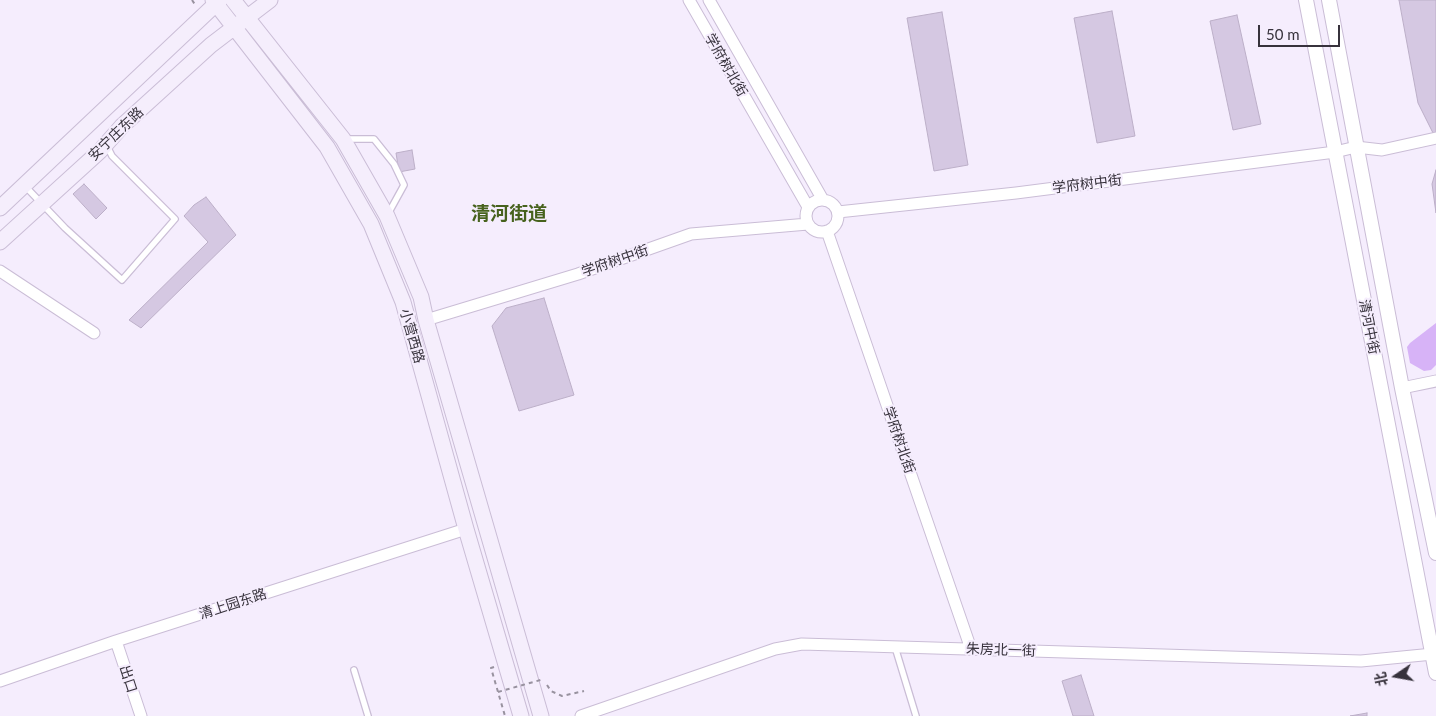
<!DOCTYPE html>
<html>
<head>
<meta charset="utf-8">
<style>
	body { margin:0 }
	#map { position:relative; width:1436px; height:716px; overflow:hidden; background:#f5edfd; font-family:Lato,"Noto Sans SC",sans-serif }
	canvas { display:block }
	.north { position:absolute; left:1371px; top:651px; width:50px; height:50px; -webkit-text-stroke:4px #f5edfd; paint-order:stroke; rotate:258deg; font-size:14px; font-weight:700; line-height:20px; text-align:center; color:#37323c }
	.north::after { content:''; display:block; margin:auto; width:18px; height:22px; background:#37323c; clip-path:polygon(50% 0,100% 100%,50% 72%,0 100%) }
	.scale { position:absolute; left:1258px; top:25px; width:82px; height:22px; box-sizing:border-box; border:2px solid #37323c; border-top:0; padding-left:6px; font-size:15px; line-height:18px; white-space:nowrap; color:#37323c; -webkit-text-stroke:4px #f5edfd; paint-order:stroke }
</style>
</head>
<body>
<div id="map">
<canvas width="1436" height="716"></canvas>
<div class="north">北</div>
<div class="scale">50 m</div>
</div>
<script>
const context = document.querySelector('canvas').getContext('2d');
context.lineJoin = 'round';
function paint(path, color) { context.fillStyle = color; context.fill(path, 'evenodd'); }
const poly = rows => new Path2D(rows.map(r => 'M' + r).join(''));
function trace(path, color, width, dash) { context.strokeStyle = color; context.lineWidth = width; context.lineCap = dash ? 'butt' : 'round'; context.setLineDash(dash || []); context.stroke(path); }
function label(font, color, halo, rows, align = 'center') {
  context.font = font + ' Lato,"Noto Sans SC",sans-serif'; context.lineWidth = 4; context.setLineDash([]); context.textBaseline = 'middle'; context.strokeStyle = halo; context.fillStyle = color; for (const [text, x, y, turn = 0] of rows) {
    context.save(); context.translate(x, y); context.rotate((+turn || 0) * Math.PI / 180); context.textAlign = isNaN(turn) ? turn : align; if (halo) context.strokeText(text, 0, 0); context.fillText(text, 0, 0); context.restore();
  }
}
paint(poly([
	[1436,323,1436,365,1431,370,1424,371,1410,363,1407,347,1410,343]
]), '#d7b3f7');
const building = poly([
	[1399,0,1436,0,1436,139,1418,103,1399,0],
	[1112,11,1135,136,1097,143,1074,18,1112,11],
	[942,12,968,165,934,171,907,18,942,12],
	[1237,15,1261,124,1233,130,1210,21,1237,15],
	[412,150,415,169,399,172,396,153,412,150],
	[1436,170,1436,213,1432,184,1436,170],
	[84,184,107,208,96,219,73,194,84,184],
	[206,197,236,235,141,328,129,320,208,242,184,216,194,205,206,197],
	[544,298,574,395,519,411,492,326,506,308,544,298],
	[1081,675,1094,716,1073,716,1062,681,1081,675],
	[1367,713,1367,716,1350,716,1367,713]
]);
paint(building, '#d5c8e2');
trace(building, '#bcafc8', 1);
const service = poly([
	[345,139,374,139,394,164,404,185,388,214],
	[25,186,65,228,122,280,175,219,112,156,107,146],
	[895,647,916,716],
	[354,670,368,716]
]);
const minor = poly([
	[689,0,808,207],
	[709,0,823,200],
	'806 216a16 16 0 1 1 32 0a16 16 0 1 1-32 0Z',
	[838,212,1016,193,1335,152,1356,147,1382,150,1436,138],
	[827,231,971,649],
	[0,271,94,333],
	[426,320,578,274,691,234,808,224],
	[1402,388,1436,381],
	[116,641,141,716],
	[0,681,116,641,466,529],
	[581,716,775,649,802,644,1361,661,1433,654]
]);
const tertiary = poly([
	[1306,0,1436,673],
	[1329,0,1402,388,1436,553]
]);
const secondary = poly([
	[213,0,327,147,371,224,403,302,466,529,521,716],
	[233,0,343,139,387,216,421,297,426,320,541,716],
	[0,208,220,0],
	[0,242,100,151,122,126,211,45,270,0]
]);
trace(service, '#cabdd6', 8);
trace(minor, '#cabdd6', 13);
trace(tertiary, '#cabdd6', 16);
trace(secondary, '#cabdd6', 17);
trace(poly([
	[192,0,196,6],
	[494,667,491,668,505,716],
	[547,685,551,691,562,696,584,691]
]), '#98929f', 2, [4, 4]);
trace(service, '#fff', 5.5);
trace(minor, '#fff', 11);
trace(tertiary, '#fff', 14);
trace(secondary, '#f5eefc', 15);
trace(poly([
	[498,692,544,679]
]), '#98929f', 2, [4, 4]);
label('14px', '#37323c', '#f5edfd', [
	["学府树北街",726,65,60],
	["安宁庄东路",116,134,-44],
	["学府树中街",1087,184,-7],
	["学府树中街",615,261,-19],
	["清河中街",1369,327,79],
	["小营西路",412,336,74],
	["学府树北街",899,440,71],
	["清上园东路",233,604,-18],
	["朱房北一街",1001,650,2],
	["出口",128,679,72]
]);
label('bold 19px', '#47621d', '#f5edfd', [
	["清河街道",509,214]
]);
</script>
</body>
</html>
